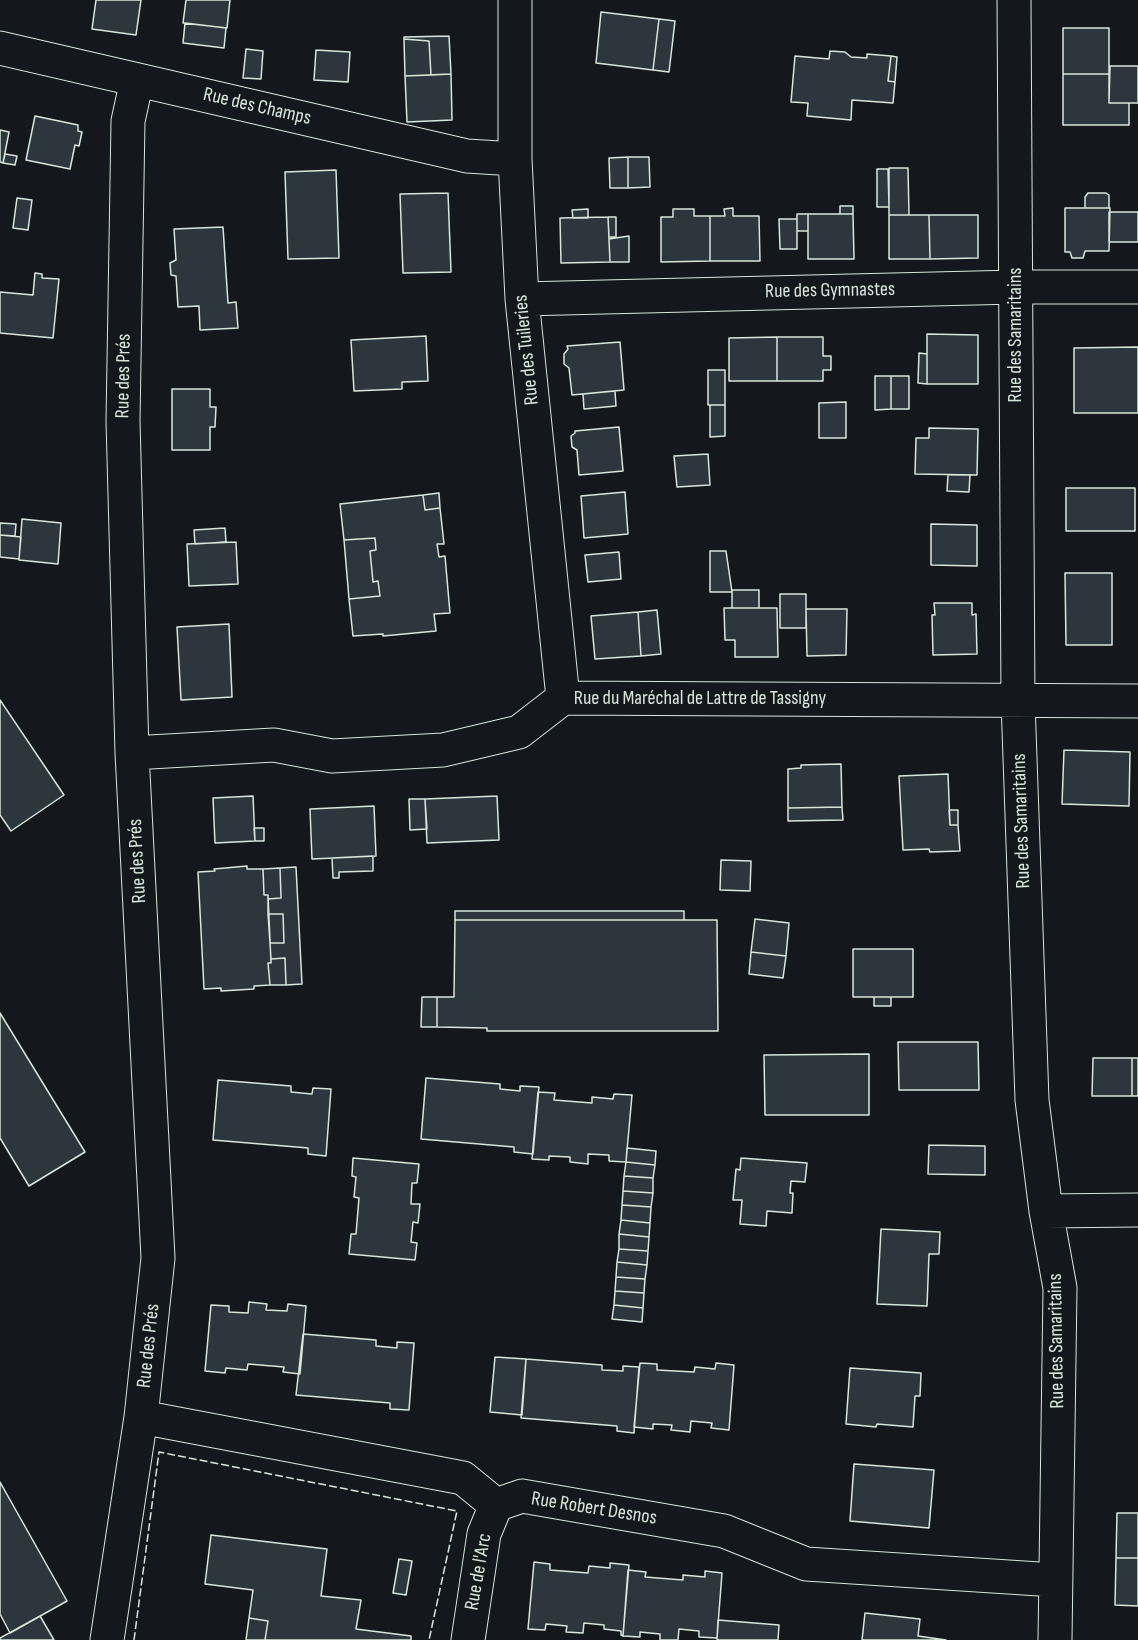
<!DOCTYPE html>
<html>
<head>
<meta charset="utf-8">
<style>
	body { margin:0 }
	canvas { display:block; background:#14181c }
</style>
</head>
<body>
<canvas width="1138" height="1640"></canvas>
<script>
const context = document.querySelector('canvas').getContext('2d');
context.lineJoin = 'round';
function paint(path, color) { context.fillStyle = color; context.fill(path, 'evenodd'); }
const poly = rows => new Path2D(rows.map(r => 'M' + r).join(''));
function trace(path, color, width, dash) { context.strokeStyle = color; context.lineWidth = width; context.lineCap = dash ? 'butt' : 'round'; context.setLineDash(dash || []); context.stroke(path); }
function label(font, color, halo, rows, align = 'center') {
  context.font = font + ' "Sofia Sans Condensed",sans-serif'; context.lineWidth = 4.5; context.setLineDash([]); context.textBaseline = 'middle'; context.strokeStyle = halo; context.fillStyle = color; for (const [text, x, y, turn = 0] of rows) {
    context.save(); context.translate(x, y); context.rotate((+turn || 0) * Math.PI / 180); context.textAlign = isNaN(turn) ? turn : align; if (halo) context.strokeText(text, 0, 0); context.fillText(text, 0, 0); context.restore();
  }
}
const building = poly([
	[96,0,141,0,136,35,92,29,96,0],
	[186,0,230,0,227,28,183,23,186,0],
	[601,12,659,19,653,70,596,63,601,12],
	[659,19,675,21,669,72,653,70,659,19],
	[185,23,226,28,224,48,183,43,185,23],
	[1063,28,1109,28,1109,74,1063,74,1063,28],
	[449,36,451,74,431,75,429,41,404,39,404,37,449,36],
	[404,39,429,41,431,75,405,76,404,39],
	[246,49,263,51,261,79,243,78,246,49],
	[316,50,350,52,348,82,314,80,316,50],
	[830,51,845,52,851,57,867,58,867,54,891,56,888,81,895,82,893,103,852,100,851,120,807,116,808,103,791,102,795,56,829,59,830,51],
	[891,56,897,57,895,82,888,81,891,56],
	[1110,66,1138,66,1138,103,1109,103,1110,66],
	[451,74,452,120,407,122,405,76,451,74],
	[1063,74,1109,74,1109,103,1129,103,1129,125,1063,125,1063,74],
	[35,116,78,125,78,131,82,132,79,146,75,145,70,169,26,160,35,116],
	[0,130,9,132,3,163,0,162,0,130],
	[5,154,17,156,15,165,3,163,5,154],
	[628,157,649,157,650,187,628,188,628,157],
	[628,157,628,188,610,188,609,158,628,157],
	[889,168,908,168,909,215,889,215,889,168],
	[877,169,888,169,889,207,877,207,877,169],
	[336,170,339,258,288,259,285,172,336,170],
	[448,193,451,272,403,273,400,194,448,193],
	[1088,193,1106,193,1109,195,1109,208,1085,208,1085,197,1088,193],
	[17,198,32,200,28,230,13,228,17,198],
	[840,206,853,206,853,214,840,214,840,206],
	[733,208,733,216,759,216,760,261,710,261,710,216,725,216,724,209,733,208],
	[1065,208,1110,208,1109,251,1085,251,1083,258,1072,258,1070,252,1065,252,1065,208],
	[588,209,588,218,573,218,572,210,588,209],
	[673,209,694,209,694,216,710,216,710,261,661,262,661,217,673,217,673,209],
	[1109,212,1138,212,1138,242,1109,242,1109,212],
	[797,214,808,214,808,231,797,231,797,214],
	[808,214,853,214,854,259,808,259,808,214],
	[889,215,929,215,930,259,889,259,889,215],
	[929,215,978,215,978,258,930,259,929,215],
	[608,217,610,262,561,263,560,218,608,217],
	[608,217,616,217,616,237,609,237,608,217],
	[779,219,797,219,797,249,780,249,779,219],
	[223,227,228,303,236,302,238,328,200,330,199,306,178,307,176,276,171,275,170,263,176,260,174,229,223,227],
	[629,236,629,262,610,262,609,239,629,236],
	[35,273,42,274,42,278,59,279,53,338,0,333,0,292,33,295,35,273],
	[927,334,978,335,978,384,927,384,927,334],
	[426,336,428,381,402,382,402,389,354,391,351,340,426,336],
	[777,337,823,337,823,356,831,356,831,370,823,370,823,381,777,381,777,337],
	[777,337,777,381,729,381,729,338,777,337],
	[620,342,624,390,572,395,569,368,564,364,564,354,568,349,567,346,620,342],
	[1138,347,1138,413,1074,413,1074,348,1138,347],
	[919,353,927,354,927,384,918,383,919,353],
	[708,370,725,370,725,405,708,405,708,370],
	[875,376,891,376,891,409,875,410,875,376],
	[891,376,909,376,909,409,891,409,891,376],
	[172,389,210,389,210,407,216,407,215,427,210,427,210,450,172,450,172,389],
	[615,391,616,406,584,409,583,394,615,391],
	[846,402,846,438,819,438,819,403,846,402],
	[710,405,725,405,725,436,710,437,710,405],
	[619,427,623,471,579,475,577,450,572,447,571,436,575,433,575,431,619,427],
	[929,428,978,429,977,475,915,474,916,438,929,438,929,428],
	[708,454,710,485,677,487,674,456,708,454],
	[948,475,970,475,969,492,947,491,948,475],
	[1066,488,1135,488,1135,531,1066,531,1066,488],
	[625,492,628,534,584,538,581,496,625,492],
	[439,493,440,508,425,510,423,495,439,493],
	[423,495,425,510,440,508,444,544,437,544,439,557,445,556,450,613,434,614,436,631,383,636,383,634,353,636,349,599,380,596,378,581,373,582,370,551,376,550,375,538,344,540,340,504,423,495],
	[22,519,61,523,58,564,19,560,22,519],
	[0,523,16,524,15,536,0,535,0,523],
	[931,524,977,525,977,566,931,565,931,524],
	[225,528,226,542,195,544,194,530,225,528],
	[0,535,21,537,19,559,0,557,0,535],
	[375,538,376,550,370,551,373,582,378,581,380,596,349,599,344,540,375,538],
	[236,542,238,584,189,586,187,544,236,542],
	[710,551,726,551,732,592,710,592,710,551],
	[619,552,621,579,588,582,585,555,619,552],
	[1065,573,1112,573,1112,645,1066,645,1065,573],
	[732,590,759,590,759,608,732,608,732,590],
	[780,594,806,594,806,628,780,628,780,594],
	[934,603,972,603,972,615,976,614,977,654,933,655,932,615,935,615,934,603],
	[724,608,777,608,778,657,735,657,735,640,725,640,724,608],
	[806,609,847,609,846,655,807,656,806,609],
	[657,610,661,654,641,656,638,612,657,610],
	[638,612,641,656,595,659,591,616,638,612],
	[229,624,232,697,181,700,177,627,229,624],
	[0,700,64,795,11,831,0,815,0,700],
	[1064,750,1130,752,1129,806,1062,804,1064,750],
	[841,764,842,807,788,808,788,769,801,768,801,765,841,764],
	[948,774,950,825,958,825,960,851,930,852,929,849,903,850,899,776,948,774],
	[253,796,255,841,215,843,213,798,253,796],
	[497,796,499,840,427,843,425,799,497,796],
	[409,799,425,799,427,829,410,830,409,799],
	[374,806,376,856,312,859,310,809,374,806],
	[842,807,843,820,788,821,788,808,842,807],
	[949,810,958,810,958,825,950,825,949,810],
	[254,828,264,828,264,841,255,841,254,828],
	[373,856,373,871,339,872,339,878,333,878,332,858,373,856],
	[721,860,751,861,750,891,720,890,721,860],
	[247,866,247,869,263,869,264,895,268,895,271,963,268,963,270,985,254,986,254,989,221,991,221,988,204,989,198,872,215,871,214,869,247,866],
	[296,867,302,984,286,985,285,958,271,959,270,943,284,943,283,914,268,914,268,899,281,898,280,868,296,867],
	[280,868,281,898,268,899,268,895,264,895,263,869,280,868],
	[455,911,684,911,684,920,455,920,455,911],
	[268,914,283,914,284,943,270,943,268,914],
	[755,919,789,923,786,956,751,952,755,919],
	[455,920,717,920,718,1031,487,1031,487,1028,437,1027,437,997,454,997,455,920],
	[853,949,913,949,913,997,853,997,853,949],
	[751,952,786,956,783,978,749,974,751,952],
	[285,958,286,985,270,985,268,963,271,963,271,959,285,958],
	[422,997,437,997,437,1027,421,1027,422,997],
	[874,997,891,997,891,1006,874,1006,874,997],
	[0,1013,85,1152,29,1186,0,1138,0,1013],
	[898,1042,978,1042,979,1090,899,1090,898,1042],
	[869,1054,869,1115,765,1115,764,1055,869,1054],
	[1093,1058,1132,1058,1132,1096,1092,1096,1093,1058],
	[1132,1058,1138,1058,1138,1096,1132,1096,1132,1058],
	[426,1078,500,1084,500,1089,520,1091,520,1086,539,1087,533,1154,514,1152,514,1147,421,1139,426,1078],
	[218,1080,291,1086,291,1092,312,1094,313,1088,331,1089,326,1156,308,1154,308,1148,213,1140,218,1080],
	[538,1092,555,1093,554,1100,592,1103,592,1097,613,1099,614,1094,632,1095,626,1162,609,1161,609,1155,588,1154,588,1164,570,1162,570,1157,549,1156,549,1160,532,1159,538,1092],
	[929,1145,985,1146,985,1175,928,1174,929,1145],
	[627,1148,656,1151,655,1165,626,1162,627,1148],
	[353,1158,419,1164,417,1183,412,1183,411,1204,420,1204,418,1223,413,1222,411,1242,417,1243,415,1260,349,1254,351,1234,356,1234,359,1198,354,1197,356,1177,352,1176,353,1158],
	[741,1158,807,1163,805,1182,791,1181,790,1193,793,1193,792,1213,767,1211,766,1226,740,1224,742,1200,733,1200,736,1169,740,1170,741,1158],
	[626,1162,655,1165,653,1178,624,1176,626,1162],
	[624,1176,653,1178,653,1193,623,1191,624,1176],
	[623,1191,653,1193,651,1207,622,1205,623,1191],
	[622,1205,651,1207,650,1223,621,1220,622,1205],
	[621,1220,650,1223,649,1237,619,1234,621,1220],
	[881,1229,940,1232,939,1254,929,1254,927,1306,877,1304,881,1229],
	[619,1234,649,1237,648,1251,619,1249,619,1234],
	[619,1249,648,1251,647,1265,617,1262,619,1249],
	[617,1262,647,1265,645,1279,616,1277,617,1262],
	[616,1277,645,1279,644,1293,615,1291,616,1277],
	[615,1291,644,1293,643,1308,614,1305,615,1291],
	[249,1302,267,1304,266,1310,287,1311,288,1304,306,1306,300,1374,283,1372,284,1367,248,1364,247,1370,226,1368,225,1373,205,1371,211,1305,229,1306,229,1312,248,1313,249,1302],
	[614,1305,643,1308,642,1322,612,1319,614,1305],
	[303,1334,376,1340,376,1346,397,1348,397,1342,414,1343,409,1410,390,1409,390,1403,296,1395,303,1334],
	[495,1357,526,1359,522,1415,490,1412,495,1357],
	[526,1359,602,1365,602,1370,623,1371,623,1366,639,1367,634,1433,617,1431,617,1426,521,1418,526,1359],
	[640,1363,657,1364,657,1370,694,1372,695,1367,715,1369,716,1363,734,1365,729,1430,711,1428,712,1423,691,1421,690,1432,671,1430,672,1425,653,1424,653,1429,634,1427,640,1363],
	[850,1368,921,1373,920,1396,915,1396,913,1427,877,1424,876,1427,846,1424,850,1368],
	[854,1464,934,1470,929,1528,850,1521,854,1464],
	[0,1482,67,1601,10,1633,0,1614,0,1482],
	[1117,1513,1138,1513,1138,1558,1116,1558,1117,1513],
	[211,1535,327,1549,321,1596,361,1600,356,1629,411,1636,411,1640,265,1640,268,1621,249,1618,253,1590,205,1584,211,1535],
	[1116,1558,1138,1558,1138,1606,1115,1605,1116,1558],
	[399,1559,412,1561,406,1595,393,1593,399,1559],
	[534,1562,550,1564,550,1570,588,1573,589,1566,610,1568,610,1563,629,1565,623,1636,621,1635,621,1631,604,1629,604,1625,584,1623,583,1633,566,1632,567,1626,546,1624,545,1630,528,1629,534,1562],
	[628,1570,646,1572,645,1577,683,1580,683,1575,705,1577,705,1571,722,1573,717,1638,699,1637,699,1631,679,1629,678,1640,660,1640,660,1634,640,1632,640,1637,623,1636,628,1570],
	[865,1613,920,1619,918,1636,946,1640,862,1640,865,1613],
	[40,1616,54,1640,0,1640,0,1638,40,1616],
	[249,1618,268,1621,265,1640,246,1640,249,1618],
	[718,1620,779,1625,778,1640,717,1640,718,1620]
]);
paint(building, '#2c363c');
trace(building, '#d8e6dc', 1.5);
const street = poly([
	[515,0,515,159,522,299,563,698],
	[1014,0,1018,701,1032,1100,1046,1211,1060,1288,1055,1640],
	[0,48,467,156,515,159],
	[522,299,1016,287,1138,287],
	[132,753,274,745,332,756,443,750,519,732,563,698,1138,701],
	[1046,1211,1138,1210],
	[141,1417,463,1478,496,1505],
	[496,1505,522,1496,724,1531,806,1564,1055,1580],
	[107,1640,141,1417,158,1258,132,753,123,421,128,121,137,80],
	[468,1640,484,1534,496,1505]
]);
trace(street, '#d8e6dc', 35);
trace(street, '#14181c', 33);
trace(poly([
	[134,1640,159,1452,457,1511,429,1640]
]), '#d8e6dc', 1.5, [8, 3]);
label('20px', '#d8e6dc', '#14181c', [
	["Rue des Champs",257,107,13],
	["Rue des Gymnastes",830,291,-1],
	["Rue des Samaritains",1016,335,-90],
	["Rue des Tuileries",527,350,-96],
	["Rue des Prés",124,376,-89],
	["Rue du Maréchal de Lattre de Tassigny",700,699],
	["Rue des Samaritains",1022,821,-92],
	["Rue des Prés",138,861,-93],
	["Rue des Samaritains",1057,1341,-91],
	["Rue des Prés",149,1346,-84],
	["Rue Robert Desnos",594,1509,9],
	["Rue de l'Arc",479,1572,-80]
]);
</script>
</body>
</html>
